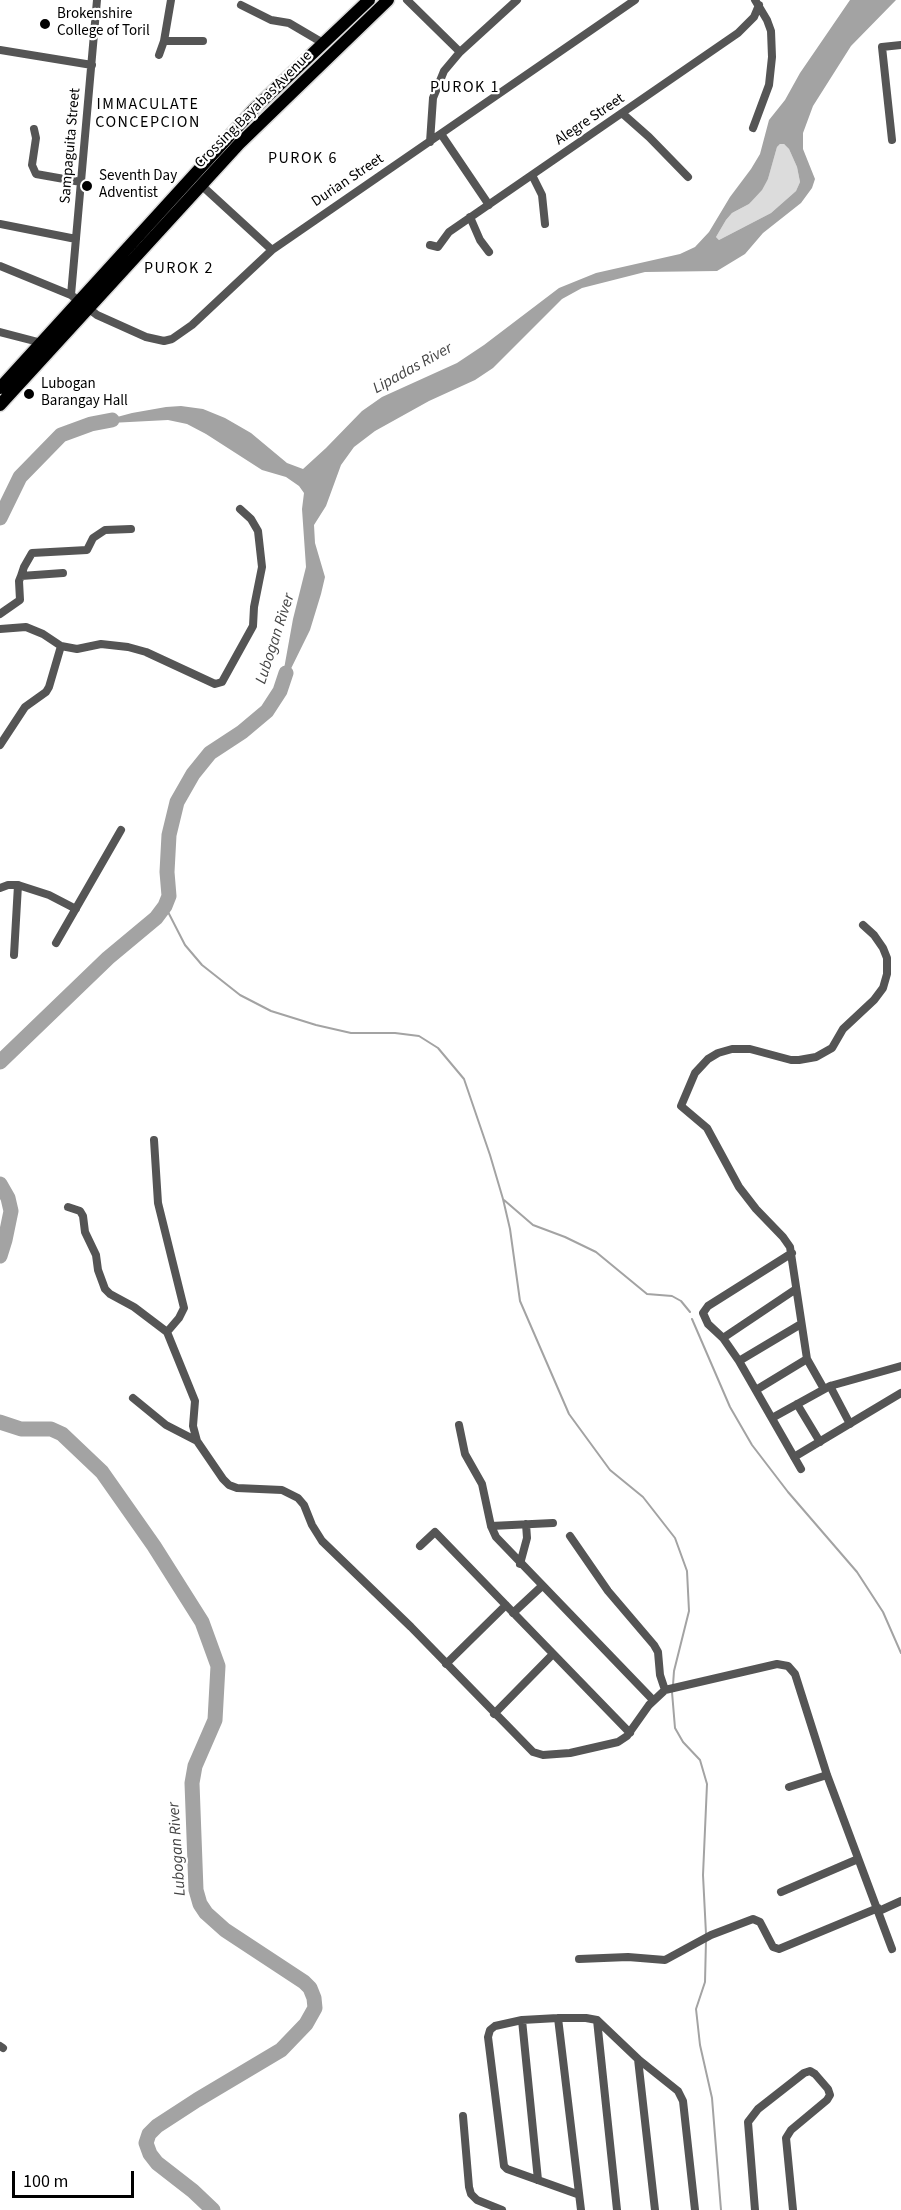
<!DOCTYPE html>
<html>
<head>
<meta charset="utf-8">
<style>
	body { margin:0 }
	#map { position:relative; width:901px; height:2210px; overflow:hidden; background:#fff; font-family:"Source Sans 3",sans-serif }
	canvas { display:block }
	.scale { position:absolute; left:12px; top:2171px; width:122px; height:27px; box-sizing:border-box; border:3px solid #000; border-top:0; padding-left:8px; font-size:18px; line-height:21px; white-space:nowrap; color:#000; -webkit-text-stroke:4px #fff; paint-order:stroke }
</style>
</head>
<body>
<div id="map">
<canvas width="901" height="2210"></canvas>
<div class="scale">100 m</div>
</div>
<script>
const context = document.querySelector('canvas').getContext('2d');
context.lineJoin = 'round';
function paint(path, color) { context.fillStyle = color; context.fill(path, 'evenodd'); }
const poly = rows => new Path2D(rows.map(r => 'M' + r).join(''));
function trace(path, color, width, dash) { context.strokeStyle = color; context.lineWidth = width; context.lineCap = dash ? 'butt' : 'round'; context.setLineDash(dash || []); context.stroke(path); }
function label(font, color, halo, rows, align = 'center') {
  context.font = font + ' "Source Sans 3",sans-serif'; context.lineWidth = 4.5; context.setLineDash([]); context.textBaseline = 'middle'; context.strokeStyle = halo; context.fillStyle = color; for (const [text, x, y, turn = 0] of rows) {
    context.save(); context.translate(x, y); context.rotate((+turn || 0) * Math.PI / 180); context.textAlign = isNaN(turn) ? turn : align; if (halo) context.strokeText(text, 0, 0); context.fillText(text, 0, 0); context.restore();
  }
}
paint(poly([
	[780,144,784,144,789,149,797,167,800,182,796,191,771,213,719,240,716,237,726,220,732,213,749,204,768,179,777,147]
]), '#dcdcdc');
paint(poly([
	[850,0,896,0,851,46,813,106,803,133,803,149,815,179,812,188,801,203,763,233,745,254,717,271,645,272,582,288,562,299,493,368,475,380,429,401,375,431,354,447,341,465,326,506,314,525,315,543,325,577,321,594,310,630,280,691,293,619,306,567,302,509,304,493,299,486,286,477,262,470,206,434,187,424,168,420,91,424,132,413,166,407,181,406,203,409,225,418,251,433,287,463,303,469,326,448,362,411,382,397,457,363,484,345,559,288,596,273,680,254,695,247,709,232,730,197,751,169,760,154,769,120,785,100,800,73],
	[780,144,784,144,789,149,797,167,800,182,796,191,771,213,719,240,716,237,726,220,732,213,749,204,762,190,768,179,777,147]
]), '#a3a3a3');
trace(poly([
	[165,906,185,945,202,965,240,995,271,1011,316,1025,351,1033,395,1033,419,1036,438,1048,464,1079,490,1155,503,1199,510,1229,520,1301,569,1414,610,1470,643,1497,675,1538,687,1571,689,1611,674,1671,673,1685],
	[504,1200,533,1225,565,1237,596,1252,647,1294,672,1296,681,1301,690,1312],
	[692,1319,730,1407,752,1445,788,1492,857,1572,883,1612,901,1653],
	[672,1692,675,1728,683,1742,700,1760,707,1784,703,1875,706,1934],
	[706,1940,705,1982,696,2009,700,2045,712,2098,721,2210]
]), '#a3a3a3', 2);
trace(poly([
	[0,518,20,477,61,435,91,424,112,420],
	[0,1062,108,958,156,918,165,906,169,896,167,872,169,835,177,802,193,774,210,753,242,732,267,711,280,691,286,673],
	[0,1184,8,1198,11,1211,5,1240,0,1256],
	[0,1422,21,1429,51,1429,62,1434,102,1472,154,1546,202,1622,218,1666,215,1720,195,1766,192,1783,196,1890,200,1904,206,1913,225,1930,304,1982,310,1988,314,1998,315,2008,306,2024,281,2050,197,2100,157,2126,149,2134,146,2143,150,2154,157,2163,193,2191,213,2210]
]), '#a3a3a3', 15);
const primary = poly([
	[0,388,254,109,369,0],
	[0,405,239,144,388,0]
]);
trace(primary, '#dbdbdb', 15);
trace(poly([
	[407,0,460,52],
	[241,5,271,20,289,23,323,43],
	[164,41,203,41],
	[0,50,92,65],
	[159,55,164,41,171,0],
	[623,114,649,137,688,177],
	[753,128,769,85,772,57,771,31,767,20,755,0],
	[34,129,36,138,32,165,36,174,81,182],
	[441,134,489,205],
	[892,140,882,47,901,45],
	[430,142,433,98,444,71,460,52,517,0],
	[532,175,542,195,545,224],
	[200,184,272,250],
	[470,217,480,240,489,252],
	[0,224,76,239],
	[430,245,438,247,449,232,738,33,754,17,759,5],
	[0,266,71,295,97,315,146,337,164,341,172,339,192,325,272,250,635,0],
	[71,295,97,0],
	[0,332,42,343],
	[21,576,24,567,32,553,87,550,93,538,105,530,131,529],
	[0,614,20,600,19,581,21,576,63,573],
	[0,629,26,627,43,634,61,646,77,649,101,644,128,647,146,652,215,684,222,682,253,626,254,607,262,567,258,531,251,519,240,509],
	[0,745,25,707,46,692,49,687,61,646],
	[0,888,8,885,18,885,49,895,76,909],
	[56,943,121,830],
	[14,955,18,885],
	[154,1140,158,1203,184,1308,179,1318,167,1332],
	[68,1207,80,1211,83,1216,85,1232,96,1255,98,1270,105,1289,110,1294,134,1307,167,1332,195,1401,193,1426,197,1441,223,1479,229,1485,237,1488,282,1490,298,1498,304,1505,312,1525,322,1541,411,1627,533,1752,543,1755,570,1753,618,1742,627,1736,649,1705,665,1690,777,1664,788,1666,795,1674,827,1775,892,1949],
	[792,1253,708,1306,703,1313,708,1324,723,1338,739,1361,801,1469],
	[723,1338,796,1289],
	[739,1361,801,1324],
	[830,1386,850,1424],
	[824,1389,807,1359,790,1247,783,1237,756,1209,739,1187,707,1128,681,1106,695,1073,708,1059,718,1053,732,1049,750,1049,791,1060,799,1060,816,1057,832,1048,843,1029,874,1000,883,988,887,974,887,958,883,948,874,935,863,925],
	[756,1390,807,1359],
	[133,1398,166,1425,197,1441],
	[797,1404,820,1442],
	[772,1418,830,1386,901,1366],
	[459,1425,465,1454,482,1484,491,1526,496,1537,653,1700],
	[794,1457,901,1393],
	[491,1526,553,1523],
	[570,1536,608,1591,654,1645,658,1652,660,1675,665,1690],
	[420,1546,435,1532,630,1733],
	[520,1564,527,1538,526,1524],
	[513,1613,542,1586],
	[446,1664,506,1605],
	[494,1714,553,1654],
	[789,1787,827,1775],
	[781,1892,858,1859],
	[879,1911,901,1901],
	[579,1959,628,1957,665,1960,711,1935,753,1919,760,1922,773,1947,779,1949,878,1908],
	[558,2018,581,2210],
	[522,2020,538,2180],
	[597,2020,617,2210],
	[0,2046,3,2048],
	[638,2059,655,2210],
	[463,2116,469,2187,471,2194,477,2200,502,2210],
	[577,2194,507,2169,504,2166,488,2037,490,2030,495,2026,522,2020,558,2018,586,2018,597,2020,638,2059,678,2091,683,2101,695,2210],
	[755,2210,748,2122,758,2109,804,2073,810,2071,815,2074,828,2089,830,2095,827,2100,791,2130,786,2138,793,2210]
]), '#555', 8);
trace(primary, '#000', 12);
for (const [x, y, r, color] of [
	[45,24,6,"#000"],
	[87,186,6,"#000"],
	[29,394,6,"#000"]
]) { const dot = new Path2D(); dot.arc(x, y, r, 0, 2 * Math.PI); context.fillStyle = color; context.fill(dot); trace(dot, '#fff', 2); }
label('15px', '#000', '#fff', [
	["Brokenshire",57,15],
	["College of Toril",57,32],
	["Seventh Day",99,177],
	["Adventist",99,194],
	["Lubogan",41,385],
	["Barangay Hall",41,402]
], 'left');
label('15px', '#000', '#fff', [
	["Crossing Bayabas Avenue",254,110,-45],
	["Alegre Street",590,120,-34],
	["Sampaguita Street",71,146,-85],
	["Durian Street",348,181,-34]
]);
context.letterSpacing = '1.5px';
label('16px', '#000', '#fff', [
	["PUROK 1",465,88],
	["IMMACULATE",148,105],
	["CONCEPCION",148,123],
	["PUROK 6",303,159],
	["PUROK 2",179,269]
]);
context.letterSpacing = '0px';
label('italic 16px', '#444', '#fff', [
	["Lipadas River",413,369,-29],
	["Lubogan River",276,639,-72],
	["Lubogan River",178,1849,-94]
]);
</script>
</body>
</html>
